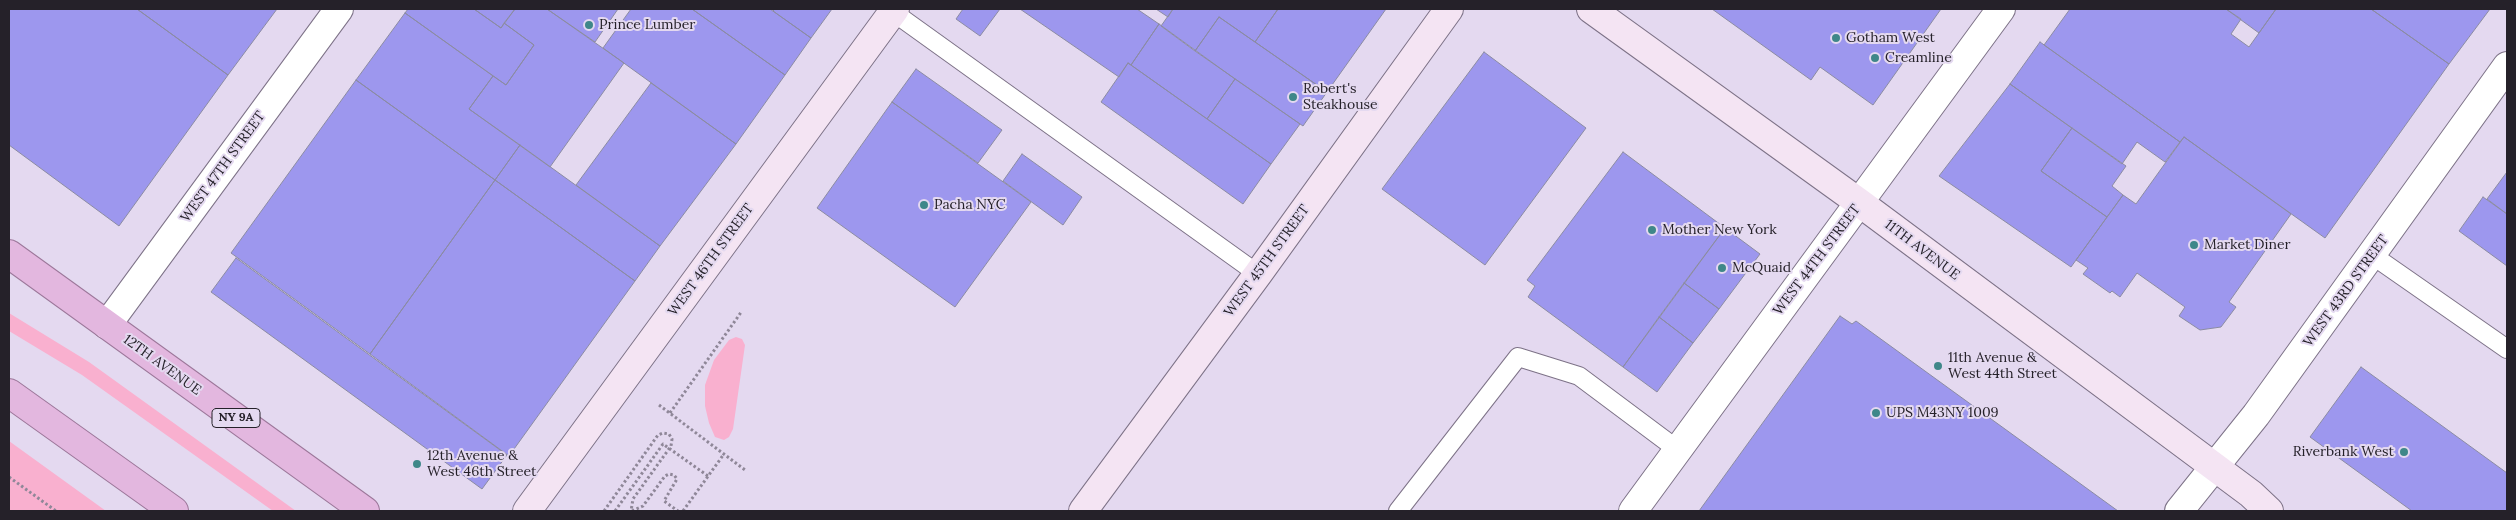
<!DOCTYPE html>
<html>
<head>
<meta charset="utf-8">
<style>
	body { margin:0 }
	#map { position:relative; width:2516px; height:520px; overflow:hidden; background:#e4d9f0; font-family:Lora,serif }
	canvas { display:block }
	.frame { position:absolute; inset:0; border:10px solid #252129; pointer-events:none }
</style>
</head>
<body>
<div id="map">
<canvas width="2516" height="520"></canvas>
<div class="frame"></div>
</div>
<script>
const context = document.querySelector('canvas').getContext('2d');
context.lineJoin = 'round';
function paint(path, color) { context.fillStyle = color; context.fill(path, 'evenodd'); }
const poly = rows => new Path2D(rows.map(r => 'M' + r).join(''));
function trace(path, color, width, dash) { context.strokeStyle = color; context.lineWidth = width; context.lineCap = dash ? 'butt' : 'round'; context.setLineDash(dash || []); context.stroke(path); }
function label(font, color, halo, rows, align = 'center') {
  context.font = font + ' Lora,serif'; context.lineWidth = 4; context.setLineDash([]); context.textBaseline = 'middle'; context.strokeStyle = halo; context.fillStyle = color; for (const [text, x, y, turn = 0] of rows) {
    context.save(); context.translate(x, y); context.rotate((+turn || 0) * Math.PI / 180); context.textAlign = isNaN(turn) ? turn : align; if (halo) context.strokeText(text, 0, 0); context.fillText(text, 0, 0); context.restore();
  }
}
paint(poly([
	[9,313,89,362,296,511,273,511,82,375,9,331],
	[736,337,742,339,745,345,733,429,729,437,724,440,715,437,709,423,705,406,705,385,714,360,729,340],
	[9,441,106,511,9,511]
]), '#f9b0cf');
const building = poly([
	[9,9,137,9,228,75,119,226,9,145,9,9],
	[137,9,277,9,228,75,137,9],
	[408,9,474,9,501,28,504,23,534,45,506,85,405,13,408,9],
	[474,9,515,9,501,28,474,9],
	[515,9,547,9,624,63,550,167,469,109,493,76,506,85,534,45,504,23,515,9],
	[547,9,618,9,595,42,547,9],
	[631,9,692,9,785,75,736,144,603,48,631,9],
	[692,9,770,9,811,38,785,75,692,9],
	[775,9,832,9,811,38,773,11,775,9],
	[963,9,1000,9,980,36,956,19,963,9],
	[1020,9,1137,9,1159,24,1131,65,1128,63,1119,77,1020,9],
	[1156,9,1173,9,1168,17,1156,9],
	[1173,9,1278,9,1255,42,1219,17,1195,51,1161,26,1173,9],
	[1278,9,1386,9,1327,92,1255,42,1278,9],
	[1712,9,1941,9,1873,105,1820,67,1811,80,1712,9],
	[2070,9,2226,9,2241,19,2231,34,2249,47,2276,9,2371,9,2449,64,2325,238,2184,137,2180,142,2044,45,2070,9],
	[2226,9,2276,9,2259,33,2226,9],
	[2371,9,2490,9,2449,64,2371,9],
	[405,13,493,76,469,109,520,145,495,180,356,80,405,13],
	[1219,17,1327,92,1303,126,1195,51,1219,17],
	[1159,24,1235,79,1207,119,1131,65,1159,24],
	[2040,42,2180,142,2165,162,2137,142,2122,164,2010,84,2040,42],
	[1484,52,1586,128,1485,265,1382,189,1484,52],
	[1128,63,1271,164,1243,204,1101,102,1128,63],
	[916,69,1002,130,978,163,892,102,916,69],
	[1235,79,1300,124,1271,164,1207,119,1235,79],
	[356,80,495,180,370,354,231,253,356,80],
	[651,83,736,144,660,246,576,185,651,83],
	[2010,84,2072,128,2041,171,2107,217,2071,267,1939,176,2010,84],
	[892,102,1031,202,955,307,817,208,892,102],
	[2072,128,2126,166,2112,186,2123,195,2107,217,2041,171,2072,128],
	[2184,137,2291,214,2229,302,2236,307,2221,327,2200,330,2179,316,2185,307,2137,273,2120,297,2112,291,2110,293,2083,274,2088,268,2076,260,2123,195,2136,204,2184,137],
	[520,145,660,246,635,281,495,180,520,145],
	[1623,152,1725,228,1623,367,1528,297,1535,286,1527,280,1623,152],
	[1022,154,1082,197,1063,225,1003,181,1022,154],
	[2507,172,2507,214,2487,199,2507,172],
	[495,180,635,281,509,456,370,354,495,180],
	[2483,197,2507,214,2507,266,2459,231,2483,197],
	[1725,228,1760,254,1719,309,1684,283,1725,228],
	[236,258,507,455,482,489,211,292,236,258],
	[1684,283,1719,309,1693,343,1659,317,1684,283],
	[1840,316,1852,324,1856,321,2118,511,1699,511,1840,316],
	[1659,317,1693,343,1657,392,1623,367,1659,317],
	[2361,367,2507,473,2507,511,2412,511,2310,437,2361,367]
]);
paint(building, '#9d97ee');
trace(building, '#8b8ba2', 1);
const service = poly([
	[893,12,1258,274],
	[2372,255,2507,349],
	[1398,511,1518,357,1579,376,1678,450]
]);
const minor = poly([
	[107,325,339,9],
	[1633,511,2001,9],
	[2179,511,2256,415,2507,66]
]);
const secondary = poly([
	[1591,9,1860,203,2251,494,2269,511],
	[527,511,895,9],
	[1083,511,1258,274,1449,9]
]);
const trunk = poly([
	[9,254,365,511],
	[9,393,174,511]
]);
trace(service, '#7d7287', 20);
trace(minor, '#7d7287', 30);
trace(secondary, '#7d7287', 30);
trace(trunk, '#9c779a', 30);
trace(poly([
	[659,405,745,470],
	[670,413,742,311],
	[9,477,56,511],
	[615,511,663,444,708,476],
	[632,511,643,506,665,476,669,474,674,475,677,479,664,501,678,511],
	[683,511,724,454]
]), '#8f8798', 3, [2.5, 2.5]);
trace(service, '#fff', 18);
trace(minor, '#fff', 28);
trace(secondary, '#f4e4f3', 28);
trace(trunk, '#e3b7df', 28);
trace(poly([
	[604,511,658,435,663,433,669,434,672,439,671,446,633,499,631,511]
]), '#8f8798', 3, [2.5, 2.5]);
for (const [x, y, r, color] of [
	[589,25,5,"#3f8789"],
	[1836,38,5,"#3f8789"],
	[1875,58,5,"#3f8789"],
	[1293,97,5,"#3f8789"],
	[924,205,5,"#3f8789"],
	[1652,230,5,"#3f8789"],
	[2194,245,5,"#3f8789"],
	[1722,268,5,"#3f8789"],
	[1938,366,5,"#3f8789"],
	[1876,413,5,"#3f8789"],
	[2404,452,5,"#3f8789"],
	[417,464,5,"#3f8789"]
]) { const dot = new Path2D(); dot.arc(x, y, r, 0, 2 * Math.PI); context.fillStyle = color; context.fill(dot); trace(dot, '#e4d9f0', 2); }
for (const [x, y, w] of [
	[236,418,48]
]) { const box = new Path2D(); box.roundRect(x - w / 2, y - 9.5, w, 19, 4); context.fillStyle = '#e4d9f0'; context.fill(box); trace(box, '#252129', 1); }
label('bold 12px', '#252129', null, [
	["NY 9A",236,418]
]);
label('14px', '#252129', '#e4d9f0', [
	["Prince Lumber",599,25],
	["Gotham West",1846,38],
	["Creamline",1885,58],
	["Robert's",1303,89],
	["Steakhouse",1303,105],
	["Pacha NYC",934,205],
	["Mother New York",1662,230],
	["Market Diner",2204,245],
	["McQuaid",1732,268],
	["11th Avenue &",1948,358],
	["West 44th Street",1948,374],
	["UPS M43NY 1009",1886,413],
	["Riverbank West",2394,452,"right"],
	["12th Avenue &",427,456],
	["West 46th Street",427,472]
], 'left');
label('14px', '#252129', '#e4d9f0', [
	["WEST 47TH STREET",223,167,-54],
	["11TH AVENUE",1922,250,37],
	["WEST 46TH STREET",711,260,-54],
	["WEST 44TH STREET",1817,260,-53],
	["WEST 45TH STREET",1267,261,-54],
	["WEST 43RD STREET",2346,291,-54],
	["12TH AVENUE",162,365,36]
]);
</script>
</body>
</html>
